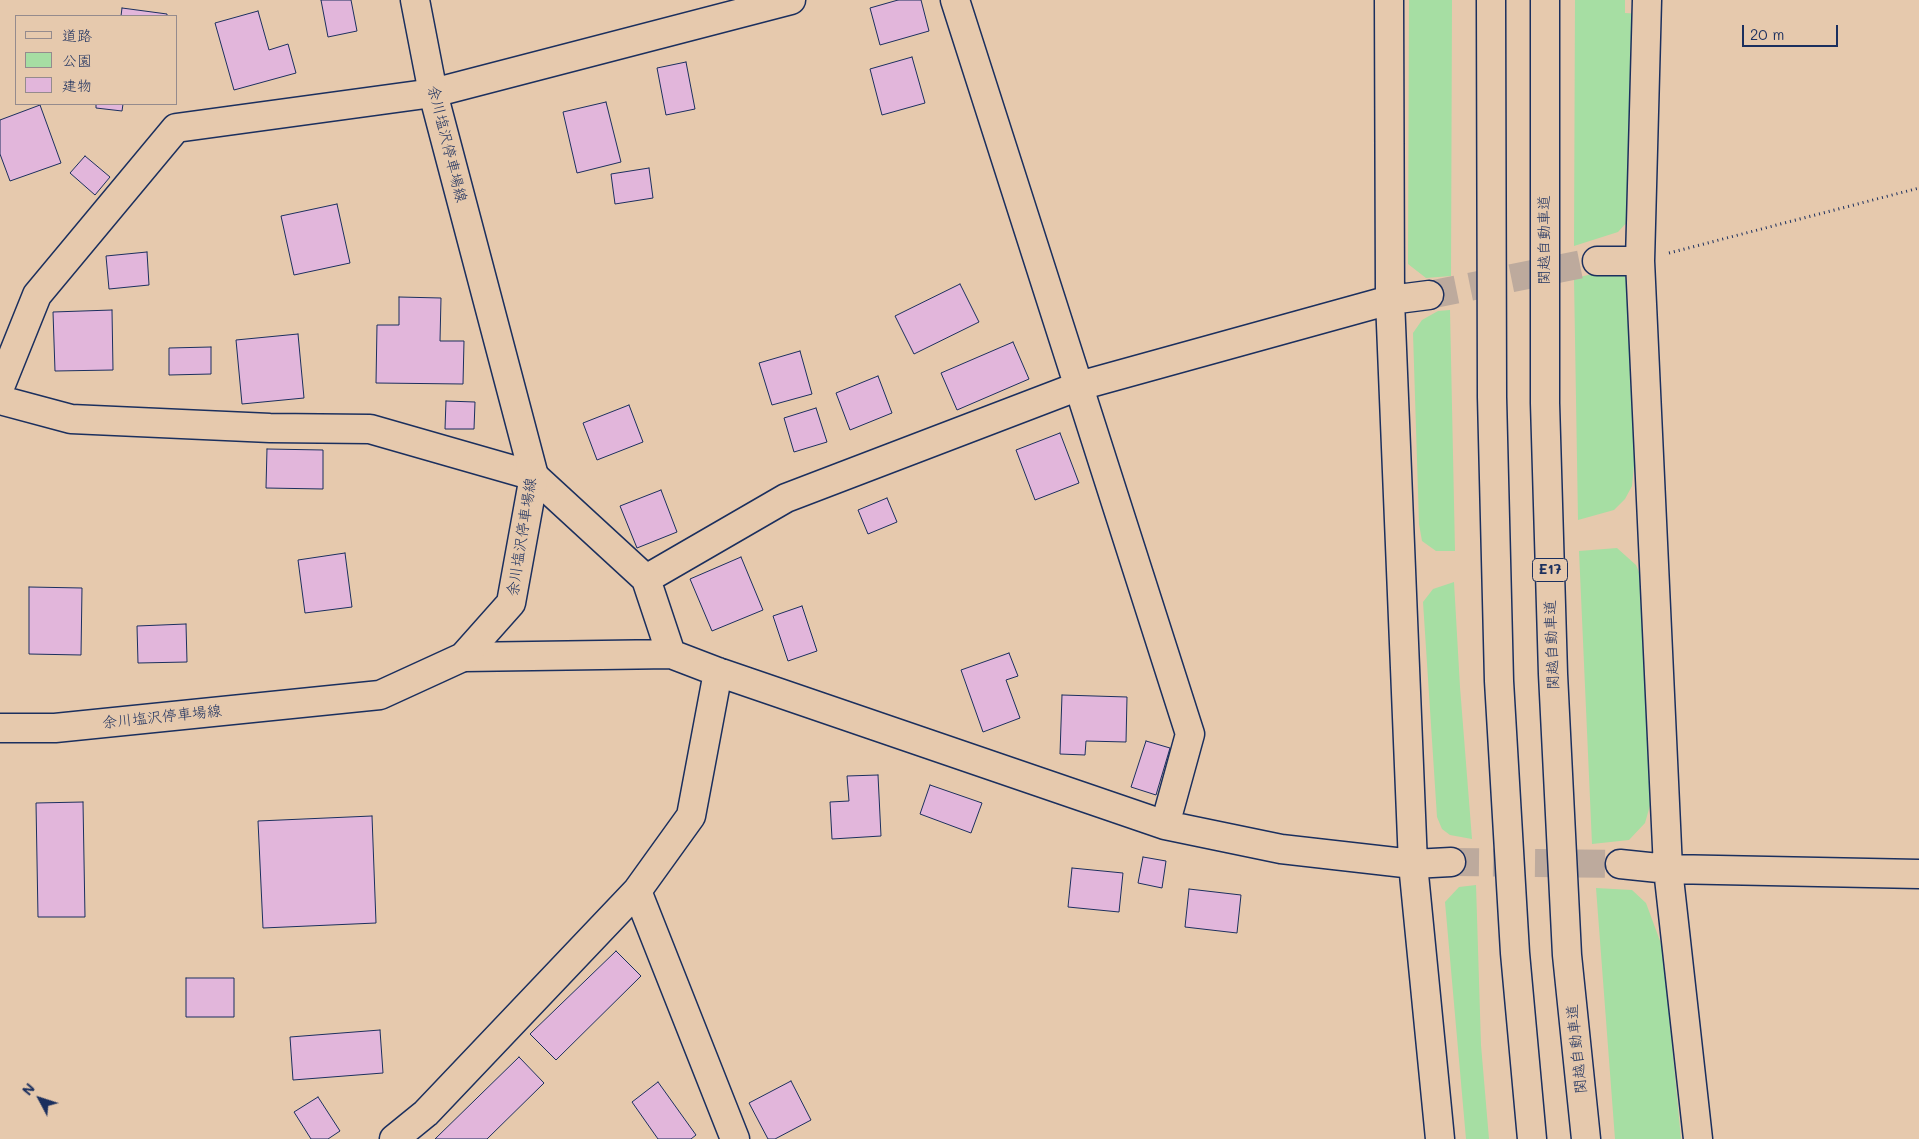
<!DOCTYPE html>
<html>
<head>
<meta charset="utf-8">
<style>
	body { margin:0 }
	#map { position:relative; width:1919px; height:1139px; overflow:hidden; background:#e6c9ad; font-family:Mali,"Klee One",sans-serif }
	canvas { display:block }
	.legend { position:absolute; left:15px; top:15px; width:162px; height:90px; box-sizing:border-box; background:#e6c9ad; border:1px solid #958b8d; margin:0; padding:6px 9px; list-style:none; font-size:15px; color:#1b2f5e }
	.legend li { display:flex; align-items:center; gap:10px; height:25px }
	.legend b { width:25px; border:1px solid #958b8d }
	.north { position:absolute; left:15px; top:1074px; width:50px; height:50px; -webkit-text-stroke:4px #e6c9ad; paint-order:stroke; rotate:310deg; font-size:14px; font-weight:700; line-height:20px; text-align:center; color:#1b2f5e }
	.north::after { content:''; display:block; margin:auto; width:18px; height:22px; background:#1b2f5e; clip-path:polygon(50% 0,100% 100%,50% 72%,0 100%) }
	.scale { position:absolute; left:1742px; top:25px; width:96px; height:22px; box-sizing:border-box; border:2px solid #1b2f5e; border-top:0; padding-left:6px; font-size:15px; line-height:18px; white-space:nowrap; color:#1b2f5e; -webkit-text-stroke:4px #e6c9ad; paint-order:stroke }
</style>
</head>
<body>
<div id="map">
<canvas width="1919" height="1139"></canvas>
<ul class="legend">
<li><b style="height:6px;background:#e6c9ad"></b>道路</li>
<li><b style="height:14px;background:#a6dea3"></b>公園</li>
<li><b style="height:14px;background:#e2b6db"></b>建物</li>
</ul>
<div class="north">N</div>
<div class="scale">20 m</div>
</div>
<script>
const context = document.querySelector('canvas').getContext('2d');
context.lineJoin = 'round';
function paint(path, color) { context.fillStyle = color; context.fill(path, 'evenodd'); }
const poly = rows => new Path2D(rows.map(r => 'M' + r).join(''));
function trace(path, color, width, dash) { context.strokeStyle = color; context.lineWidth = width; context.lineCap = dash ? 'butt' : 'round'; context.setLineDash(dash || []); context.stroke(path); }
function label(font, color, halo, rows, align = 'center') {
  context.font = font + ' Mali,"Klee One",sans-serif'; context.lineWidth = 4.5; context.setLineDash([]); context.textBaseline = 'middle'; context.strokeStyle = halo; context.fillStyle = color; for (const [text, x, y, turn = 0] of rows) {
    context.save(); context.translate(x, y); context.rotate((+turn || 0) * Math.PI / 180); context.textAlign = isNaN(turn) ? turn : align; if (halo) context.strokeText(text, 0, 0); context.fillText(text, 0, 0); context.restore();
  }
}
paint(poly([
	[1409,0,1452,0,1451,276,1426,278,1408,264],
	[1575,0,1625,0,1625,13,1643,14,1630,219,1618,232,1574,246],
	[1617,269,1633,283,1634,465,1632,486,1625,499,1614,510,1578,520,1574,278],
	[1450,310,1455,551,1436,551,1422,541,1419,524,1413,333,1422,320,1438,311],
	[1617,548,1636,565,1644,584,1651,802,1645,823,1629,840,1592,844,1579,551],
	[1454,582,1460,687,1472,839,1450,835,1442,829,1437,817,1423,602,1433,589],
	[1476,885,1481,1045,1489,1139,1466,1139,1445,902,1459,887],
	[1596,888,1632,890,1646,903,1663,949,1681,1139,1615,1139]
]), '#a6dea3');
const building = poly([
	[321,0,351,0,357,31,328,37,321,0],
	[898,0,921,0,929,31,880,45,870,8,898,0],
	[122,8,167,14,167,16,121,16,122,8],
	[258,11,269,50,288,44,296,73,234,90,215,23,258,11],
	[912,57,925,103,882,115,870,69,912,57],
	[686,62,695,109,666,115,657,68,686,62],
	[606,102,621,162,577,173,563,112,606,102],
	[96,104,123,104,122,111,96,108,96,104],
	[40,105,61,163,10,181,0,154,0,120,40,105],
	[85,156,110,177,95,195,70,173,85,156],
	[649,168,653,198,615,204,611,174,649,168],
	[337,204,350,263,294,275,281,216,337,204],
	[147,252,149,285,109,289,106,256,147,252],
	[960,284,979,322,914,354,895,316,960,284],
	[399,297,441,298,440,341,464,341,463,384,376,383,377,325,399,325,399,297],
	[112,310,113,370,55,371,53,312,112,310],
	[298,334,304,398,242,404,236,340,298,334],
	[1013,342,1029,379,957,410,941,373,1013,342],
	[211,347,211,374,169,375,169,348,211,347],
	[800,351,812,394,772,405,759,363,800,351],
	[878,376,892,413,850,430,836,393,878,376],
	[446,401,475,402,474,429,445,429,446,401],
	[629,405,643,442,597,460,583,423,629,405],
	[816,408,827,442,794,452,784,418,816,408],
	[1060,433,1079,483,1035,500,1016,450,1060,433],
	[267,449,323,450,323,489,266,488,267,449],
	[661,490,677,532,637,548,620,506,661,490],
	[887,498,897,522,868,534,858,510,887,498],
	[345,553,352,607,305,613,298,560,345,553],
	[741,557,763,610,712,631,690,579,741,557],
	[29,587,82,588,81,655,29,654,29,587],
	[802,606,817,651,788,661,773,616,802,606],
	[186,624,187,662,138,663,137,626,186,624],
	[1009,653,1018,676,1006,680,1020,718,983,732,961,670,1009,653],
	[1062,695,1127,697,1126,742,1086,741,1085,755,1060,754,1062,695],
	[1146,741,1170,748,1156,795,1131,787,1146,741],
	[878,775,881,836,832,839,830,802,849,801,847,776,878,775],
	[930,785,982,803,971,833,920,814,930,785],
	[83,802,85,917,38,917,36,803,83,802],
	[372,816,376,923,263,928,258,821,372,816],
	[1143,857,1166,861,1162,888,1138,883,1143,857],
	[1072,868,1123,873,1119,912,1068,907,1072,868],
	[1189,889,1241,895,1237,933,1185,927,1189,889],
	[616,951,641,976,556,1060,530,1034,616,951],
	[186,978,234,978,234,1017,186,1017,186,978],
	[380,1030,383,1073,293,1080,290,1037,380,1030],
	[519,1057,544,1083,487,1139,435,1139,519,1057],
	[791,1081,811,1120,775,1139,768,1139,749,1103,791,1081],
	[658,1082,696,1135,691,1139,658,1139,632,1102,658,1082],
	[318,1097,340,1131,328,1139,311,1139,294,1112,318,1097]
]);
paint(building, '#e2b6db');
trace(building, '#1b2f5e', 1);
trace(poly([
	[1429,295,1597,261],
	[1451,862,1620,864]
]), '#bdaa9d', 28, [28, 14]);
const street = poly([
	[955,0,1190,734,1165,825],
	[1389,0,1390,300,1413,864,1440,1139],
	[1647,0,1640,261,1668,869,1698,1139],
	[1597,261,1640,261],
	[0,387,37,295,176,128,433,93,791,0],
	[0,400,71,419,270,428,370,429,534,476,646,579,671,654],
	[646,579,786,498,1079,386,1390,300,1429,295],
	[463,657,671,654,718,672,1165,825,1281,849,1413,864,1451,862],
	[1620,864,1668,869,1919,874],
	[637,891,735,1139],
	[394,1139,426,1113,637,891,691,816,718,672]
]);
const secondary = poly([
	[0,728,55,728,380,695,463,657,511,603,534,476,433,93,415,0]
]);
const highway = poly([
	[1491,0,1492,397,1499,681,1515,953,1532,1139],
	[1545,0,1545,403,1553,674,1567,955,1586,1139]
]);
trace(street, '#1b2f5e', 31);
trace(secondary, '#1b2f5e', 31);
trace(highway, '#1b2f5e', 31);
trace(poly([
	[1669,253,1919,188]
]), '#1b2f5e', 3, [1, 4]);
trace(street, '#e6c9ad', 28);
trace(secondary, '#e6c9ad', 28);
trace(highway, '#e6c9ad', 28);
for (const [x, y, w] of [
	[1550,570,35]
]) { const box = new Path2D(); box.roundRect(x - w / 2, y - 11.5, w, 23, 4); context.fillStyle = '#e6c9ad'; context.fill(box); trace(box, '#1b2f5e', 1); }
label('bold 14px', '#1b2f5e', null, [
	["E17",1550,570]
]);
label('15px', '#1b2f5e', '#e6c9ad', [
	["余川塩沢停車場線",447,144,76],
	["関越自動車道",1544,240,-90],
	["余川塩沢停車場線",522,537,-81],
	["関越自動車道",1552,645,-92],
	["余川塩沢停車場線",162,717,-6],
	["関越自動車道",1577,1049,-96]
]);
</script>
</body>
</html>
